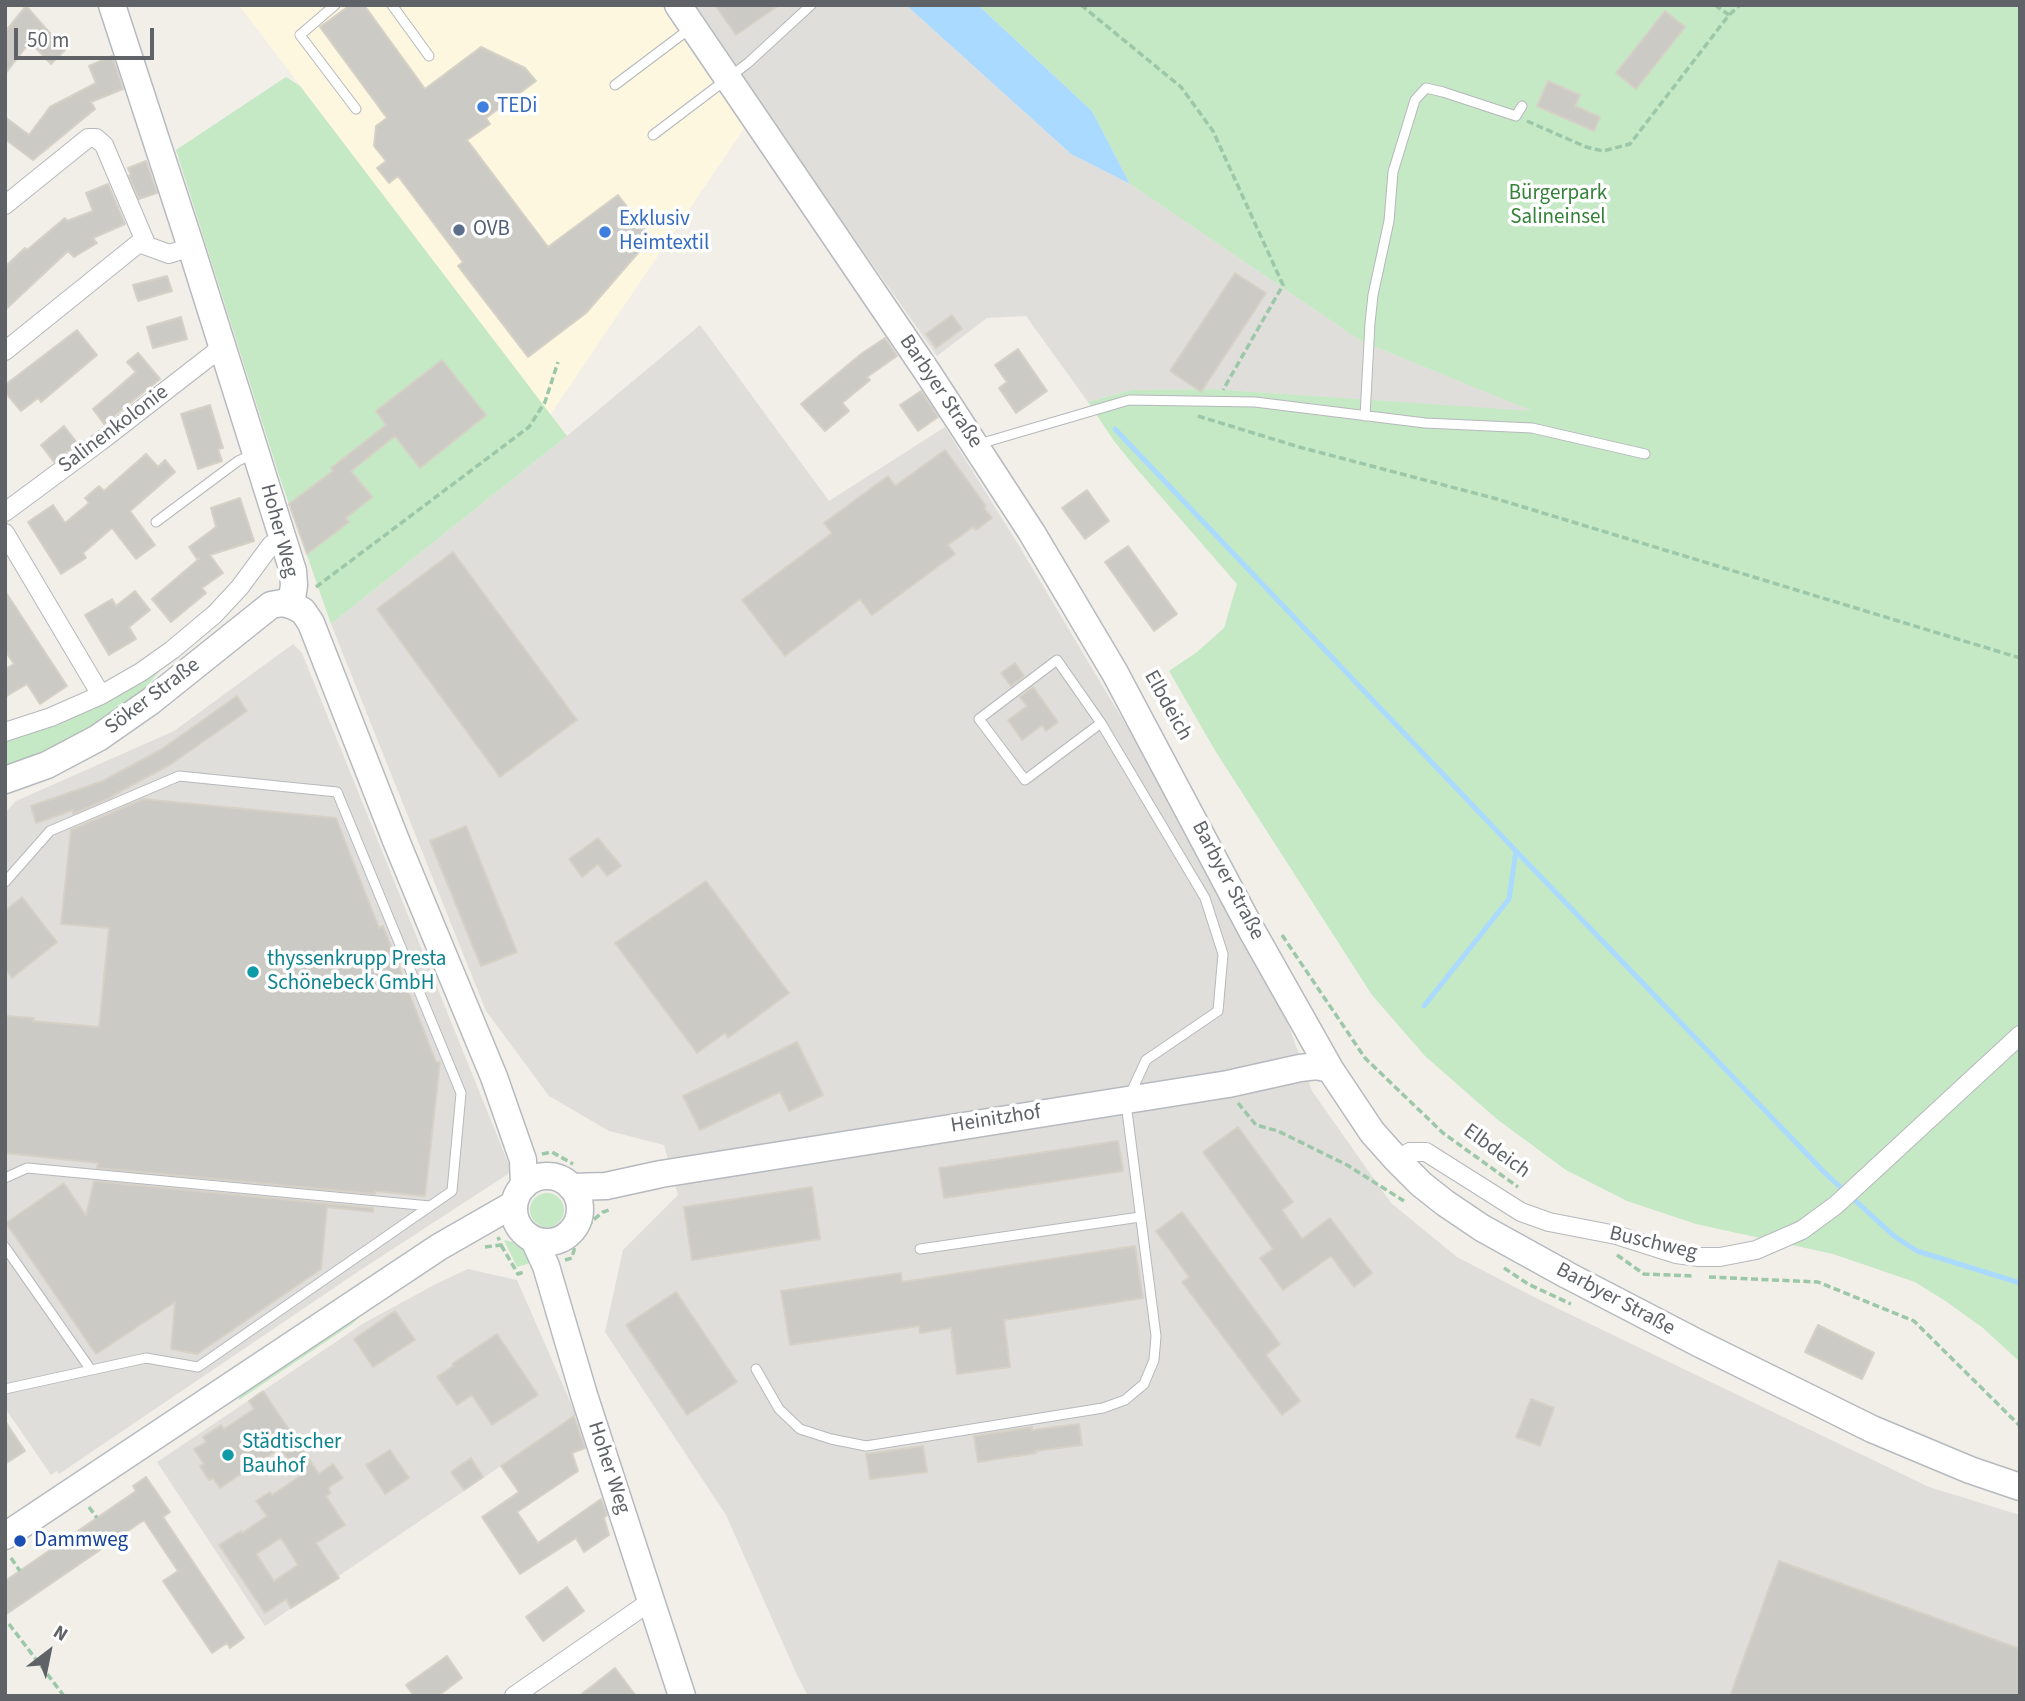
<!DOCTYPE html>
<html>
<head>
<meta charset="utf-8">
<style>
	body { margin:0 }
	#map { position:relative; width:2025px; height:1701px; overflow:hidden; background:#f1efe8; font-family:"Source Sans 3",sans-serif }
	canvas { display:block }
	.frame { position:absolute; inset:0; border:7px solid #5f6368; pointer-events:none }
	.north { position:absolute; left:14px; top:1617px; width:70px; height:70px; -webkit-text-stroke:5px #fff; paint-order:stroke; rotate:32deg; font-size:19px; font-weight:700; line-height:28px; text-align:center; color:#5f6368 }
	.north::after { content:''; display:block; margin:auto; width:24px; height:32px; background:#5f6368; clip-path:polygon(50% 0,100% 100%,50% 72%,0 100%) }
	.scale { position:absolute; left:14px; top:28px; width:140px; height:32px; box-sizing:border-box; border:4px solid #5f6368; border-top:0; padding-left:9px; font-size:21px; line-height:24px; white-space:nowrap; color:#5f6368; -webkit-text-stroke:5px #fff; paint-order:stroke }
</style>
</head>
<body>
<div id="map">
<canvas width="2025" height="1701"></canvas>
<div class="frame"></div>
<div class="north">N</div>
<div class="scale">50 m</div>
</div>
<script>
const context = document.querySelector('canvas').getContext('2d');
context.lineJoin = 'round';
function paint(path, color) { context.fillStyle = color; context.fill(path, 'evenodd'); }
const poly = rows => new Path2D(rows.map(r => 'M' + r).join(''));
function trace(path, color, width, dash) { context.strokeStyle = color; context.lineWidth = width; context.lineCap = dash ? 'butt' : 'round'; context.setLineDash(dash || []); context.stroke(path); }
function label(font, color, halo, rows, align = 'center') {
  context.font = font + ' "Source Sans 3",sans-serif'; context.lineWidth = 7; context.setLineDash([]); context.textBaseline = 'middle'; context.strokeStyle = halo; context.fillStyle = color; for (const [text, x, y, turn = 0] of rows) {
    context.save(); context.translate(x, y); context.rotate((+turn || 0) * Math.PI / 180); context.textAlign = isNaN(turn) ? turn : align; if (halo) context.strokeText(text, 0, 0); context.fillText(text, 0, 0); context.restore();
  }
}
paint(poly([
	[239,5,661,5,745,127,550,415]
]), '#fef7e0');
paint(poly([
	[690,5,906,5,1071,154,1130,184,1361,341,1535,412,1211,389,1131,390,1088,402,1026,316,987,318,937,356],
	[700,325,829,501,945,427,1018,544,1136,742,1287,1021,1312,1091,1391,1203,1457,1257,1534,1297,1929,1487,2020,1515,2020,1696,808,1696,797,1675,726,1515,605,1332,623,1250,678,1195,664,1145,609,1131,549,1096,486,1011,331,624,567,436],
	[293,644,302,653,511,1170,508,1174,359,1271,59,1474,57,1471,51,1475,5,1408,5,813,16,801,174,731],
	[468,1269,517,1280,576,1415,265,1626,157,1462,364,1323,434,1285]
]), '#e0deda');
paint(poly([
	[978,5,2020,5,2020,1362,1983,1328,1947,1302,1915,1282,1833,1254,1696,1224,1627,1201,1566,1170,1498,1120,1425,1056,1372,995,1216,752,1169,671,1197,652,1224,628,1237,584,1136,468,1114,441,1088,402,1131,390,1211,389,1532,411,1361,341,1130,184,1092,111],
	[286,77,300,86,567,436,331,624,279,475,176,150],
	[161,669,135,701,58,746,5,768,5,741,52,726,95,706],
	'530 1210a17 17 0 1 1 34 0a17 17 0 1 1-34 0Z',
	[504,1240,521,1244,529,1249,537,1261,517,1267],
	[376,1302,352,1324,239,1400,240,1390]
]), '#c5e8c5');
paint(poly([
	[906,5,978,5,1092,111,1130,184,1071,154]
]), '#aadaff');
trace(poly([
	[1115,429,1516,851,1825,1173,1894,1236,1917,1251,2020,1283],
	[1424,1006,1509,899,1516,851]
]), '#aadaff', 5);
const building = poly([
	[350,5,364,5,425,89,481,47,525,68,536,81,486,118,490,124,467,140,548,247,618,195,651,238,586,313,528,357,458,266,463,262,398,176,389,183,377,168,386,161,374,146,376,126,387,118,320,27,350,5],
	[715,5,779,5,736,35,715,5],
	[26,6,65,50,51,64,30,42,5,74,5,32,26,6],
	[1665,11,1685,27,1636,89,1616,73,1665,11],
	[112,56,123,89,91,102,95,109,33,160,5,139,5,117,29,135,50,107,96,83,89,66,112,56],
	[1548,81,1580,95,1575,106,1600,117,1594,131,1537,106,1548,81],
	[146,161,157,193,139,199,129,176,131,175,128,168,146,161],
	[108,184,125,224,93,238,97,243,74,257,68,251,5,310,5,267,25,248,27,250,65,218,67,221,93,211,86,193,108,184],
	[1235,273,1266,293,1201,392,1170,371,1235,273],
	[167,276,172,291,138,301,133,285,167,276],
	[952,315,962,329,936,348,926,334,952,315],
	[181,317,187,339,153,348,147,327,181,317],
	[77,330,97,355,41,402,38,398,21,411,5,392,5,385,77,330],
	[885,338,897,356,867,377,870,380,842,403,849,411,825,431,801,404,861,354,885,338],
	[1018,349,1047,391,1016,413,999,388,1007,382,995,365,1018,349],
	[138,353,160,379,104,424,93,409,136,372,127,362,138,353],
	[442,360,486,415,420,468,395,436,351,471,372,497,346,518,349,522,307,554,289,504,333,471,331,468,386,425,376,411,442,360],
	[921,391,938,417,918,431,900,405,921,391],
	[210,405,223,448,218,449,222,461,198,469,181,414,210,405],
	[64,426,78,444,54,462,41,445,64,426],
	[945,450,986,506,984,508,992,518,976,530,973,527,948,545,955,554,872,615,860,599,785,656,742,600,832,533,824,523,888,476,895,486,945,450],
	[146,454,158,467,165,460,175,472,130,511,155,545,136,559,112,528,83,553,86,558,61,574,28,522,53,505,65,523,89,503,85,498,99,486,104,491,146,454],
	[1087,490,1109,521,1085,539,1062,508,1087,490],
	[240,498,254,541,210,555,223,573,202,588,206,593,171,622,152,599,200,558,197,559,189,547,216,527,211,508,240,498],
	[1128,546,1177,614,1154,631,1105,562,1128,546],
	[453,552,577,720,500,777,377,609,453,552],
	[5,591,67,686,40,704,27,684,5,697,5,669,14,664,5,651,5,591],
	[135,591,150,610,129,627,136,639,109,655,85,615,112,599,116,606,135,591],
	[1015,663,1024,676,1011,686,1001,673,1015,663],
	[1033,687,1058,722,1046,731,1042,725,1022,740,1008,720,1027,706,1020,697,1033,687],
	[237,696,247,711,171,764,112,796,114,796,73,814,73,810,36,823,31,806,103,781,162,749,237,696],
	[143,799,336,818,379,928,383,926,436,1062,440,1062,425,1196,375,1191,375,1194,97,1168,98,1163,5,1153,5,1016,34,1018,33,1021,99,1027,109,928,61,924,71,830,143,799],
	[466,826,517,952,481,966,430,841,466,826],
	[598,838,621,866,607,876,598,864,582,877,569,859,598,838],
	[706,881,789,993,728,1038,725,1033,697,1053,615,943,706,881],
	[22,897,57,942,12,978,5,969,5,911,22,897],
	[797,1042,823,1095,789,1111,780,1092,700,1130,683,1096,797,1042],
	[1238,1127,1293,1202,1282,1210,1302,1239,1330,1218,1372,1273,1354,1287,1331,1256,1283,1290,1260,1258,1273,1249,1203,1152,1238,1127],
	[1118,1141,1123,1171,944,1198,939,1168,1118,1141],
	[94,1181,373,1208,373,1212,327,1207,321,1269,197,1354,171,1349,175,1302,96,1354,6,1223,64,1183,86,1216,94,1181],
	[812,1187,820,1239,692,1260,684,1207,812,1187],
	[1182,1212,1280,1344,1266,1355,1300,1401,1282,1415,1182,1282,1189,1277,1156,1231,1182,1212],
	[1135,1246,1143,1298,1004,1320,1010,1367,957,1374,951,1328,920,1333,919,1326,790,1345,781,1291,901,1273,902,1282,1135,1246],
	[676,1292,737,1382,687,1415,626,1325,676,1292],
	[395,1311,415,1340,373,1367,354,1339,395,1311],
	[1818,1325,1874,1353,1862,1379,1805,1352,1818,1325],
	[497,1334,538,1395,492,1425,472,1395,457,1405,437,1377,453,1366,452,1364,497,1334],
	[263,1391,319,1474,333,1464,343,1478,328,1488,331,1493,326,1496,345,1525,316,1543,339,1578,291,1608,286,1599,265,1613,219,1545,241,1531,242,1533,267,1516,256,1501,270,1492,272,1495,300,1476,280,1448,220,1488,213,1478,209,1480,200,1466,204,1464,194,1449,206,1442,203,1437,221,1425,224,1429,254,1409,249,1401,263,1391],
	[281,1538,298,1565,274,1581,256,1554,281,1538],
	[1531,1399,1554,1408,1540,1446,1516,1437,1531,1399],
	[574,1416,585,1448,572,1453,578,1471,517,1512,538,1543,601,1499,607,1515,604,1518,609,1535,584,1552,576,1538,520,1574,482,1517,519,1492,501,1466,574,1416],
	[5,1421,25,1451,5,1464,5,1421],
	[1079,1424,1082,1445,1035,1451,1036,1453,978,1462,974,1436,1032,1427,1032,1430,1079,1424],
	[923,1446,927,1472,870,1479,866,1454,923,1446],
	[390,1450,409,1478,385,1494,366,1465,390,1450],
	[471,1458,483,1477,464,1490,451,1472,471,1458],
	[146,1477,170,1512,163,1517,244,1638,230,1648,227,1643,212,1653,163,1581,178,1571,144,1520,5,1615,5,1581,136,1491,133,1486,146,1477],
	[1779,1561,2020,1649,2020,1696,1730,1696,1779,1561],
	[567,1587,584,1611,543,1641,526,1617,567,1587],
	[447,1656,462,1678,438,1696,414,1696,406,1685,447,1656],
	[615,1668,636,1696,579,1696,596,1683,615,1668]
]);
paint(building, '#cccac5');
trace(building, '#d6d1c6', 2);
const lane = poly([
	[335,5,300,35,356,109],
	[392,5,429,56],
	[615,85,692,27],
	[653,135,748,63,811,5],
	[1365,416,1370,323,1373,295,1389,221,1393,172,1415,100,1426,88,1443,92,1516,116,1522,106],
	[979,444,1129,400,1255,402,1425,423,1532,428,1645,454],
	[156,522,238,461,255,453],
	[5,882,50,831,179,776,337,792,461,1093,452,1191,198,1367,146,1358,5,1389],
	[5,1178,27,1168,430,1206],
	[5,1247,91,1370],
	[920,1249,1140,1217],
	[756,1369,779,1409,800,1429,831,1439,866,1446,1103,1408,1125,1400,1144,1384,1154,1360,1156,1336,1127,1111,1128,1099,1146,1060,1218,1011,1223,954,1205,898,1101,723,1057,660,979,719,1025,780,1101,723]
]);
const street = poly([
	[5,205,88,138,96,138,104,145,147,246],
	[5,351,139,243,169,254,191,247],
	[5,512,101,441,222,347],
	[5,533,101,695],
	[5,732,51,717,101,695,141,672,172,650,215,614,240,587,271,545,284,540],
	[1397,1160,1410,1152,1426,1152,1521,1212,1549,1222,1616,1235,1676,1254,1699,1257,1720,1257,1756,1250,1802,1230,1836,1205,2020,1035],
	[514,1696,651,1601]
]);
const secondary = poly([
	[112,5,191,247,293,571,294,585,291,605],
	[678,5,928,373,1032,533,1115,673,1251,929,1330,1069,1372,1132,1397,1160,1421,1184,1445,1203,1482,1228,1567,1275,1698,1343,1872,1429,1970,1470,2020,1487],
	[5,780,47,765,98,738,151,701,271,605,282,603,291,605,303,611,311,623,397,843,494,1077,523,1160,524,1186],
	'514 1209a33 33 0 1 1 66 0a33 33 0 1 1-66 0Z',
	[571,1187,606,1186,661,1174,1228,1084,1300,1068,1317,1066,1330,1069],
	[534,1240,546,1266,584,1395,682,1696],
	[5,1536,439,1247,514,1204]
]);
trace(lane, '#b5b8bc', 11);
trace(street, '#b5b8bc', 20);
trace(secondary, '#b6babf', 29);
trace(poly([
	[1081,5,1181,87,1213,131,1283,285,1223,390],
	[1715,5,1729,15],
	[1527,121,1586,147,1603,151,1630,144,1729,15,1740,5],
	[1198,416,1299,447,1497,499,2020,658],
	[316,587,529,427,545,402,558,362],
	[1282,935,1365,1058,1443,1133,1518,1187],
	[1238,1103,1256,1125,1278,1131,1347,1165,1404,1201],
	[542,1154,552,1152,573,1164],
	[501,1245,518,1274,524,1272],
	[485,1247,501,1245,498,1237],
	[1617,1255,1644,1274,1694,1276],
	[565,1260,572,1258,575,1246,592,1221,603,1212,612,1209],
	[1504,1268,1528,1284,1571,1304],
	[1709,1277,1818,1282,1914,1321,2020,1426],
	[89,1507,97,1518],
	[50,1533,58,1544],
	[11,1558,20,1571],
	[9,1624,64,1696]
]), '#9cc7a9', 3.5, [7, 3.5]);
trace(lane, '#fff', 9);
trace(street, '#fff', 18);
trace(secondary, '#fff', 26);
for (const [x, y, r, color] of [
	[483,107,7,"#3f7fe0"],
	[459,230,7,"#5c6f8a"],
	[605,232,7,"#3f7fe0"],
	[253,972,7,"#0f9aa8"],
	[228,1455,7,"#0f9aa8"],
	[20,1541,7,"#1a4fb4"]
]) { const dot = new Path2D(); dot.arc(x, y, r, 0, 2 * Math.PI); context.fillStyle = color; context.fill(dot); trace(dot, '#fff', 2.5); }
label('21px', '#366cbe', '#fff', [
	["TEDi",497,107],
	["Exklusiv",619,220],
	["Heimtextil",619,244]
], 'left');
label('21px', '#348238', '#fff', [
	["Bürgerpark",1558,194],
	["Salineinsel",1558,218]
]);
label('21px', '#4e5e75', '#fff', [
	["OVB",473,230]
], 'left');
label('21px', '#5f6368', '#fff', [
	["Barbyer Straße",940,392,56],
	["Salinenkolonie",114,430,-37],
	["Hoher Weg",278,531,75],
	["Söker Straße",153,697,-37],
	["Elbdeich",1167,706,61],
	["Barbyer Straße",1227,881,62],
	["Heinitzhof",996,1120,-9],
	["Elbdeich",1496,1152,36],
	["Buschweg",1653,1244,13],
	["Barbyer Straße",1615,1300,28],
	["Hoher Weg",608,1468,72]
]);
label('21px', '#0d838f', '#fff', [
	["thyssenkrupp Presta",267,960],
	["Schönebeck GmbH",267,984],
	["Städtischer",242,1443],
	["Bauhof",242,1467]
], 'left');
label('21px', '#164399', '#fff', [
	["Dammweg",34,1541]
], 'left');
</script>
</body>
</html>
